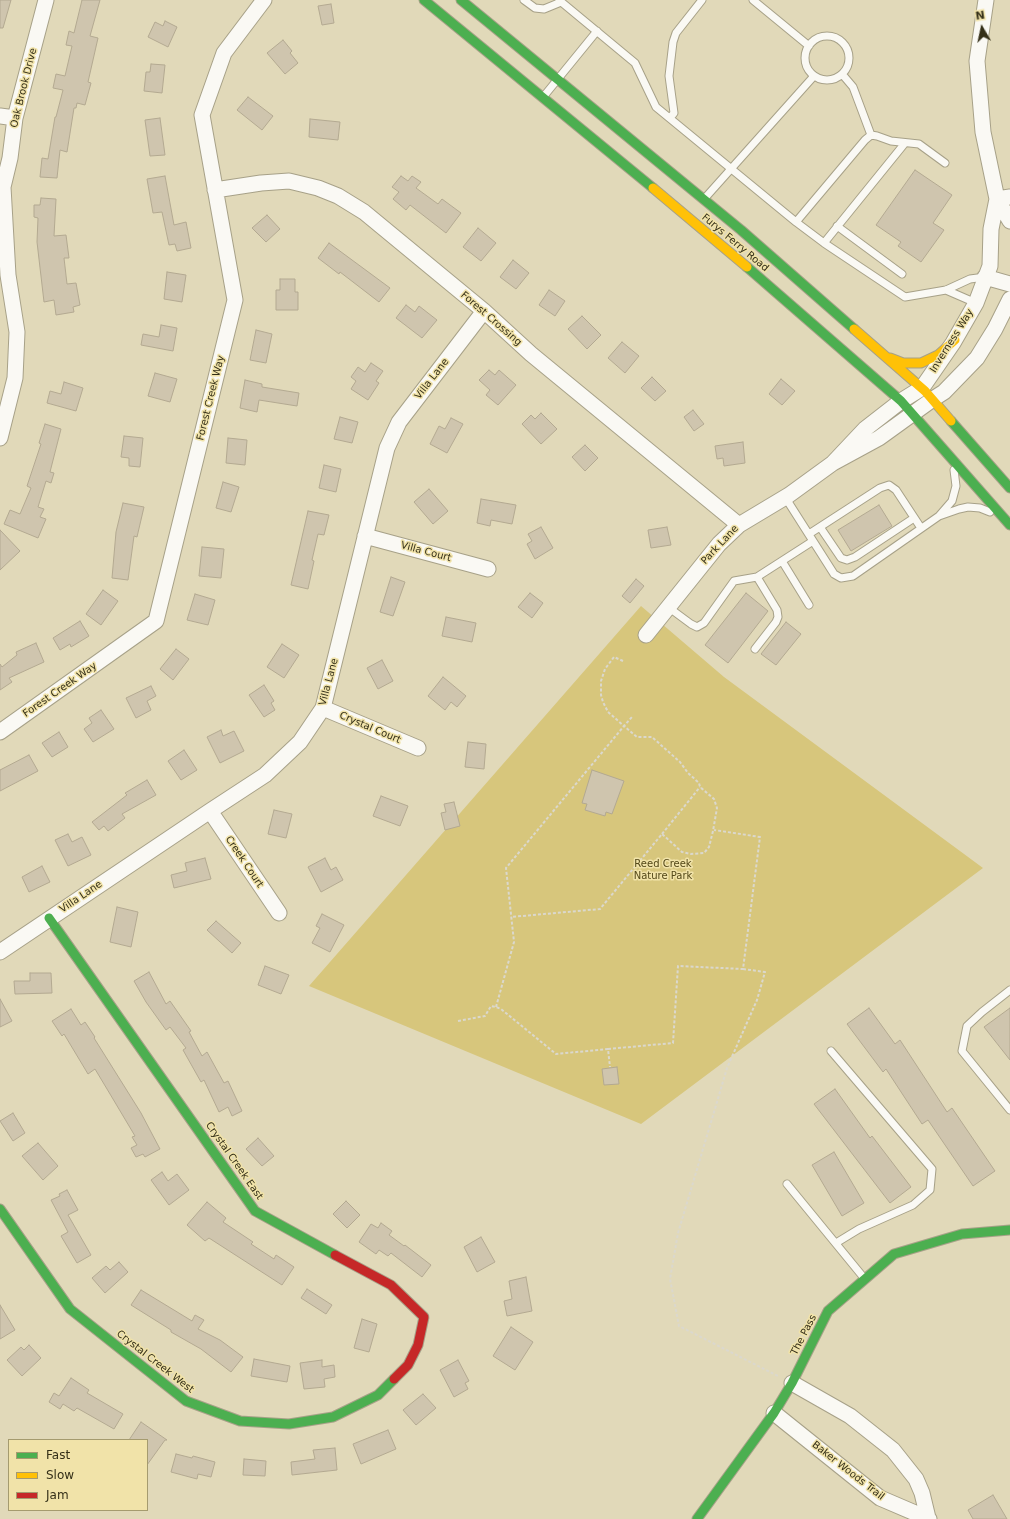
<!DOCTYPE html>
<html>
<head>
<meta charset="utf-8">
<style>
	body { margin:0 }
	#map { position:relative; width:1010px; height:1519px; overflow:hidden; background:#e1d9b9; font-family:"DejaVu Sans",sans-serif }
	canvas { display:block }
	.legend { position:absolute; left:8px; top:1439px; width:140px; height:72px; box-sizing:border-box; background:#f1e3a9; border:1px solid #a59b6f; margin:0; padding:5px 7px; list-style:none; font-size:12px; color:#342f18 }
	.legend li { display:flex; align-items:center; gap:8px; height:20px }
	.legend b { width:20px; border:1px solid #a59b6f }
	.north { position:absolute; left:962px; top:8px; width:40px; height:40px; -webkit-text-stroke:3px #f1e3a9; paint-order:stroke; rotate:351deg; font-size:11px; font-weight:700; line-height:16px; text-align:center; color:#342f18 }
	.north::after { content:''; display:block; margin:auto; width:14px; height:18px; background:#342f18; clip-path:polygon(50% 0,100% 100%,50% 72%,0 100%) }
</style>
</head>
<body>
<div id="map">
<canvas width="1010" height="1519"></canvas>
<ul class="legend">
<li><b style="height:5px;background:#4caf50"></b>Fast</li>
<li><b style="height:5px;background:#ffc107"></b>Slow</li>
<li><b style="height:5px;background:#c62828"></b>Jam</li>
</ul>
<div class="north">N</div>
</div>
<script>
const context = document.querySelector('canvas').getContext('2d');
context.lineJoin = 'round';
function paint(path, color) { context.fillStyle = color; context.fill(path, 'evenodd'); }
const poly = rows => new Path2D(rows.map(r => 'M' + r).join(''));
function trace(path, color, width, dash) { context.strokeStyle = color; context.lineWidth = width; context.lineCap = dash ? 'butt' : 'round'; context.setLineDash(dash || []); context.stroke(path); }
function label(font, color, halo, rows, align = 'center') {
  context.font = font + ' "DejaVu Sans",sans-serif'; context.lineWidth = 3; context.setLineDash([]); context.textBaseline = 'middle'; context.strokeStyle = halo; context.fillStyle = color; for (const [text, x, y, turn = 0] of rows) {
    context.save(); context.translate(x, y); context.rotate((+turn || 0) * Math.PI / 180); context.textAlign = isNaN(turn) ? turn : align; if (halo) context.strokeText(text, 0, 0); context.fillText(text, 0, 0); context.restore();
  }
}
paint(poly([
	[641,606,724,677,983,868,641,1124,309,986]
]), '#d7c67c');
const building = poly([
	[0,0,11,0,3,28,0,28,0,0],
	[82,0,100,0,90,36,98,38,88,82,91,83,85,105,77,103,76,108,74,108,67,152,60,150,57,178,40,177,42,158,48,159,55,117,56,117,63,90,53,88,56,74,65,76,72,46,66,45,69,31,74,33,82,0],
	[331,4,334,23,322,25,318,6,331,4],
	[165,21,177,27,168,47,148,37,155,22,163,26,165,21],
	[283,40,292,51,290,53,298,63,285,74,267,53,283,40],
	[151,64,165,65,162,93,144,91,146,72,150,72,151,64],
	[248,97,273,116,262,130,237,110,248,97],
	[160,118,165,155,150,156,145,120,160,118],
	[310,119,340,122,338,140,309,137,310,119],
	[915,170,952,195,933,223,944,230,921,262,898,246,901,242,876,225,915,170],
	[165,176,174,225,186,222,191,248,177,251,175,244,169,245,162,212,153,213,147,179,165,176],
	[401,176,408,181,412,176,421,182,416,188,438,204,442,199,461,213,446,233,410,205,406,210,393,199,399,192,392,187,401,176],
	[41,198,56,199,54,236,66,235,69,258,64,258,67,284,76,283,80,305,73,307,74,312,56,315,54,300,44,302,37,242,38,218,34,217,34,205,40,205,41,198],
	[267,215,280,229,266,242,252,228,267,215],
	[478,228,496,243,481,261,463,247,478,228],
	[329,243,390,288,379,302,340,272,339,274,318,258,329,243],
	[513,260,529,273,516,289,500,277,513,260],
	[167,272,186,275,182,302,164,299,167,272],
	[280,279,295,279,295,292,298,292,298,310,276,310,276,290,280,290,280,279],
	[549,290,565,301,555,316,539,305,549,290],
	[406,305,415,312,419,306,437,320,422,338,396,318,406,305],
	[582,316,601,335,587,349,568,329,582,316],
	[161,325,177,328,173,351,141,345,143,334,159,337,161,325],
	[256,330,272,334,266,363,250,360,256,330],
	[622,342,639,356,625,373,608,358,622,342],
	[371,363,383,371,376,381,379,383,368,400,351,389,356,381,351,377,358,367,365,372,371,363],
	[489,370,495,375,499,370,516,385,498,405,486,395,490,390,479,380,489,370],
	[155,373,177,379,170,402,148,396,155,373],
	[652,377,666,391,655,401,641,388,652,377],
	[781,379,795,391,782,405,769,394,781,379],
	[245,380,262,384,262,387,299,393,297,406,259,400,257,412,240,408,245,380],
	[64,382,83,388,76,411,47,403,50,391,61,394,64,382],
	[693,410,704,424,694,431,684,417,693,410],
	[541,413,557,429,541,444,522,424,531,415,535,419,541,413],
	[340,417,358,422,352,443,334,439,340,417],
	[451,418,463,424,447,453,430,444,439,426,445,429,451,418],
	[45,424,61,429,50,472,54,473,51,483,46,481,38,507,44,509,40,517,46,519,38,538,4,524,10,510,20,514,31,488,27,486,41,444,39,443,45,424],
	[124,436,143,438,140,467,129,466,129,458,121,457,124,436],
	[228,438,247,440,245,465,226,463,228,438],
	[743,442,745,463,724,466,723,458,717,459,715,446,743,442],
	[585,445,598,458,585,471,572,457,585,445],
	[324,465,341,469,336,492,319,488,324,465],
	[223,482,239,487,231,512,216,508,223,482],
	[429,489,448,511,433,524,414,502,429,489],
	[481,499,516,505,512,524,491,520,490,526,477,523,481,499],
	[123,503,144,507,137,537,134,536,128,580,112,578,116,532,123,503],
	[879,505,892,526,851,551,838,530,879,505],
	[308,511,329,515,324,535,318,534,312,560,314,561,308,589,291,585,308,511],
	[541,527,553,548,535,559,527,544,532,541,528,534,541,527],
	[667,527,671,545,651,548,648,530,667,527],
	[0,530,20,551,0,570,0,530],
	[202,547,224,549,221,578,199,576,202,547],
	[391,577,405,582,393,616,380,612,391,577],
	[636,579,644,586,630,603,622,596,636,579],
	[103,590,118,601,101,625,86,614,103,590],
	[530,593,543,603,532,618,518,607,530,593],
	[746,593,768,611,728,663,705,645,746,593],
	[195,594,215,600,208,625,187,620,195,594],
	[446,617,476,623,472,642,442,636,446,617],
	[80,621,89,636,71,647,70,644,60,650,53,638,80,621],
	[786,622,801,634,776,665,761,654,786,622],
	[36,643,44,662,9,678,12,682,0,690,0,664,2,667,17,655,16,652,36,643],
	[282,644,299,655,284,678,267,667,282,644],
	[176,649,189,659,173,680,160,669,176,649],
	[382,660,393,681,378,689,367,668,382,660],
	[443,677,466,696,457,707,451,702,445,710,428,696,443,677],
	[264,685,274,701,271,703,275,710,264,717,249,695,264,685],
	[151,686,156,696,147,701,151,710,136,718,126,698,151,686],
	[101,710,114,729,93,742,84,729,92,723,89,718,101,710],
	[221,730,223,736,234,731,244,751,220,763,207,737,221,730],
	[59,732,68,747,52,757,42,743,59,732],
	[468,742,486,744,484,769,465,767,468,742],
	[184,750,197,770,181,780,168,761,184,750],
	[29,755,38,771,0,791,0,770,29,755],
	[592,770,624,781,612,814,606,812,605,816,585,810,587,804,582,803,592,770],
	[147,780,156,795,122,814,125,818,108,831,104,826,99,830,92,822,127,795,125,793,147,780],
	[381,796,408,806,400,826,373,816,381,796],
	[454,802,460,826,445,830,441,813,446,812,444,804,454,802],
	[274,810,292,814,286,838,268,834,274,810],
	[68,834,72,842,82,837,91,855,68,866,55,840,68,834],
	[205,858,211,879,174,888,171,875,187,871,185,863,205,858],
	[325,858,331,870,336,867,343,880,321,892,308,867,325,858],
	[42,866,50,882,29,892,22,877,42,866],
	[117,907,138,912,131,947,110,942,117,907],
	[322,914,344,925,330,952,312,943,320,928,316,926,322,914],
	[216,921,241,943,232,953,207,930,216,921],
	[265,966,289,975,281,994,258,985,265,966],
	[149,972,166,1004,170,1001,191,1031,189,1032,202,1056,207,1052,224,1083,228,1081,242,1111,232,1116,228,1107,219,1112,204,1080,201,1082,183,1050,186,1048,170,1027,166,1030,146,1002,134,981,149,972],
	[30,973,51,973,52,993,15,994,14,981,30,981,30,973],
	[0,999,12,1021,0,1027,0,999],
	[869,1008,895,1044,900,1040,947,1112,952,1108,995,1171,973,1186,928,1120,922,1124,886,1069,883,1072,847,1024,869,1008],
	[1010,1008,1010,1060,984,1027,1010,1008],
	[71,1009,81,1025,85,1022,95,1037,94,1038,141,1113,160,1149,145,1157,143,1154,136,1157,131,1148,137,1145,132,1137,135,1136,110,1094,95,1069,88,1074,64,1034,62,1036,52,1021,71,1009],
	[617,1067,619,1084,604,1085,602,1069,617,1067],
	[835,1089,870,1138,872,1136,911,1187,890,1203,814,1104,835,1089],
	[13,1113,25,1133,13,1141,0,1121,13,1113],
	[258,1138,274,1156,262,1166,246,1149,258,1138],
	[38,1143,58,1166,43,1180,22,1156,38,1143],
	[834,1152,864,1203,842,1216,812,1165,834,1152],
	[162,1172,168,1181,177,1174,189,1190,169,1205,151,1180,162,1172],
	[67,1190,78,1210,68,1215,91,1255,77,1263,61,1236,68,1232,51,1200,60,1196,59,1194,67,1190],
	[346,1201,360,1215,347,1228,333,1214,346,1201],
	[207,1202,226,1218,223,1222,253,1242,251,1244,274,1259,276,1255,294,1267,282,1285,209,1238,205,1241,187,1225,207,1202],
	[381,1223,392,1231,389,1235,404,1246,405,1245,431,1265,422,1277,391,1253,388,1256,379,1250,376,1254,359,1242,371,1224,378,1228,381,1223],
	[481,1237,495,1262,477,1272,464,1247,481,1237],
	[119,1262,128,1272,105,1293,92,1278,106,1266,110,1270,119,1262],
	[526,1277,532,1311,507,1316,504,1301,512,1299,509,1281,526,1277],
	[307,1289,332,1305,326,1314,301,1298,307,1289],
	[141,1290,192,1321,195,1315,204,1320,198,1329,220,1340,243,1357,231,1372,201,1349,171,1332,171,1330,131,1305,141,1290],
	[0,1305,15,1330,0,1339,0,1305],
	[362,1319,377,1324,369,1352,354,1348,362,1319],
	[511,1327,533,1342,515,1370,493,1356,511,1327],
	[29,1345,41,1358,22,1376,7,1360,21,1347,24,1350,29,1345],
	[254,1359,290,1366,287,1382,251,1376,254,1359],
	[322,1360,322,1367,334,1365,335,1377,324,1379,325,1387,304,1389,300,1363,322,1360],
	[458,1360,469,1381,465,1383,468,1389,454,1397,440,1370,458,1360],
	[71,1378,89,1390,87,1393,123,1414,114,1429,77,1408,74,1411,63,1404,60,1409,49,1402,54,1393,59,1396,71,1378],
	[423,1394,436,1408,416,1425,403,1410,423,1394],
	[141,1422,167,1440,165,1440,147,1465,147,1440,129,1440,141,1422],
	[388,1430,396,1449,361,1464,353,1444,388,1430],
	[335,1448,337,1470,292,1475,291,1462,315,1459,313,1450,335,1448],
	[176,1454,192,1458,193,1456,215,1462,211,1477,198,1474,197,1479,171,1472,176,1454],
	[244,1459,266,1461,265,1476,243,1475,244,1459],
	[993,1495,1007,1519,973,1519,968,1510,993,1495]
]);
paint(building, '#cfc5ae');
trace(building, '#b3a991', 1);
const lane = poly([
	[524,0,535,8,544,9,561,2],
	[559,0,635,63,656,107,796,222,824,243,905,297,946,290,970,279,985,277],
	[753,0,809,46],
	'805 58a22 22 0 1 1 44 0a22 22 0 1 1-44 0Z',
	[842,74,853,87,871,135],
	[544,96,597,31],
	[670,118,674,113,669,76,673,42,676,33,702,0],
	[705,198,814,76],
	[796,222,865,140,871,135,877,136,891,141,919,144,945,163],
	[837,226,902,274],
	[824,243,905,143],
	[946,290,976,303],
	[954,470,956,486,952,501,939,516,959,509,968,507,980,508,990,512],
	[785,497,834,574,841,578,853,576,939,516],
	[820,527,841,558,847,560,855,557,914,518],
	[809,534,880,488,889,485,896,490,921,528],
	[782,561,809,605],
	[668,607,691,624,697,627,704,623,734,581,757,577,813,541],
	[755,649,776,622,778,617,777,610,757,577],
	[1010,990,982,1012,967,1026,962,1051,1010,1110],
	[831,1051,932,1169,930,1190,913,1205,859,1229,836,1243],
	[787,1184,864,1278]
]);
const street = poly([
	[986,0,977,61,983,132,997,199,1010,197],
	[0,116,15,118],
	[215,190,261,183,289,181,318,188,338,196,364,212,484,311,531,354,739,525],
	[1010,221,997,199,991,229,990,266,976,303,953,343,922,388,901,401,865,429,833,463,879,438,933,399,944,392,977,358,995,329,1010,299],
	[985,277,1010,284],
	[0,438,15,378,17,332,8,275,3,187,10,158,15,118,46,0],
	[365,536,488,569],
	[646,635,719,544,739,525,789,495,833,463],
	[323,708,418,748],
	[0,732,156,621,235,300,202,115,224,53,264,0],
	[210,811,279,913],
	[0,952,210,811,265,775,300,742,323,708,387,448,399,422,484,311],
	[792,1383,850,1416,893,1450,916,1479,922,1493,928,1518],
	[774,1413,880,1498,929,1519]
]);
const fast = poly([
	[424,0,653,188],
	[461,0,741,230,854,329],
	[747,267,901,401,1010,525],
	[951,421,1010,488],
	[49,918,255,1211,335,1255],
	[0,1209,70,1309,186,1401,240,1421,289,1424,333,1417,378,1395,394,1379],
	[697,1519,774,1413,792,1383,828,1311,894,1254,962,1234,1010,1230]
]);
const slow = poly([
	[653,188,747,267],
	[854,329,925,391,951,421],
	[890,358,903,363,921,363,938,355,955,340]
]);
const jam = poly([
	[335,1255,391,1285,424,1317,418,1345,408,1365,394,1379]
]);
trace(lane, '#a7a188', 9);
trace(street, '#a7a188', 17);
trace(fast, '#a7a188', 11);
trace(slow, '#a7a188', 11);
trace(jam, '#a7a188', 11);
trace(poly([
	[623,661,614,657,605,669,601,681,601,695,603,702,608,712,624,726,632,717],
	[662,834,700,787],
	[743,969,765,972,757,1000,727,1068,717,1102,678,1233,670,1279,679,1326,778,1376],
	[496,1007,514,942,506,868,624,726,637,737,652,737,680,762,688,773,699,783,700,787,714,799,717,808,713,831,709,847,704,853,691,854,682,852,662,834,600,909,511,917],
	[458,1021,485,1016,491,1006,496,1007,501,1009,556,1054,608,1049,610,1067],
	[608,1049,673,1043,678,966,743,969,760,837,714,830]
]), '#dbd8cd', 2, [3, 2]);
trace(lane, '#faf9f4', 7);
trace(street, '#faf9f4', 15);
trace(fast, '#4caf50', 9);
trace(slow, '#ffc107', 9);
trace(jam, '#c62828', 9);
label('10px', '#342f18', '#f1e3a9', [
	["Oak Brook Drive",24,88,-76],
	["Furys Ferry Road",735,243,40],
	["Forest Crossing",491,319,41],
	["Inverness Way",952,341,-58],
	["Villa Lane",432,379,-52],
	["Forest Creek Way",211,398,-76],
	["Park Lane",720,545,-47],
	["Villa Court",426,552,15],
	["Villa Lane",329,682,-75],
	["Forest Creek Way",60,690,-35],
	["Crystal Court",370,728,23],
	["Creek Court",244,862,56],
	["Villa Lane",81,897,-34],
	["Crystal Creek East",234,1161,55],
	["The Pass",804,1335,-63],
	["Crystal Creek West",155,1362,38],
	["Baker Woods Trail",848,1471,38]
]);
label('10px', '#524717', '#f1e3a9', [
	["Reed Creek",663,864],
	["Nature Park",663,876]
]);
</script>
</body>
</html>
